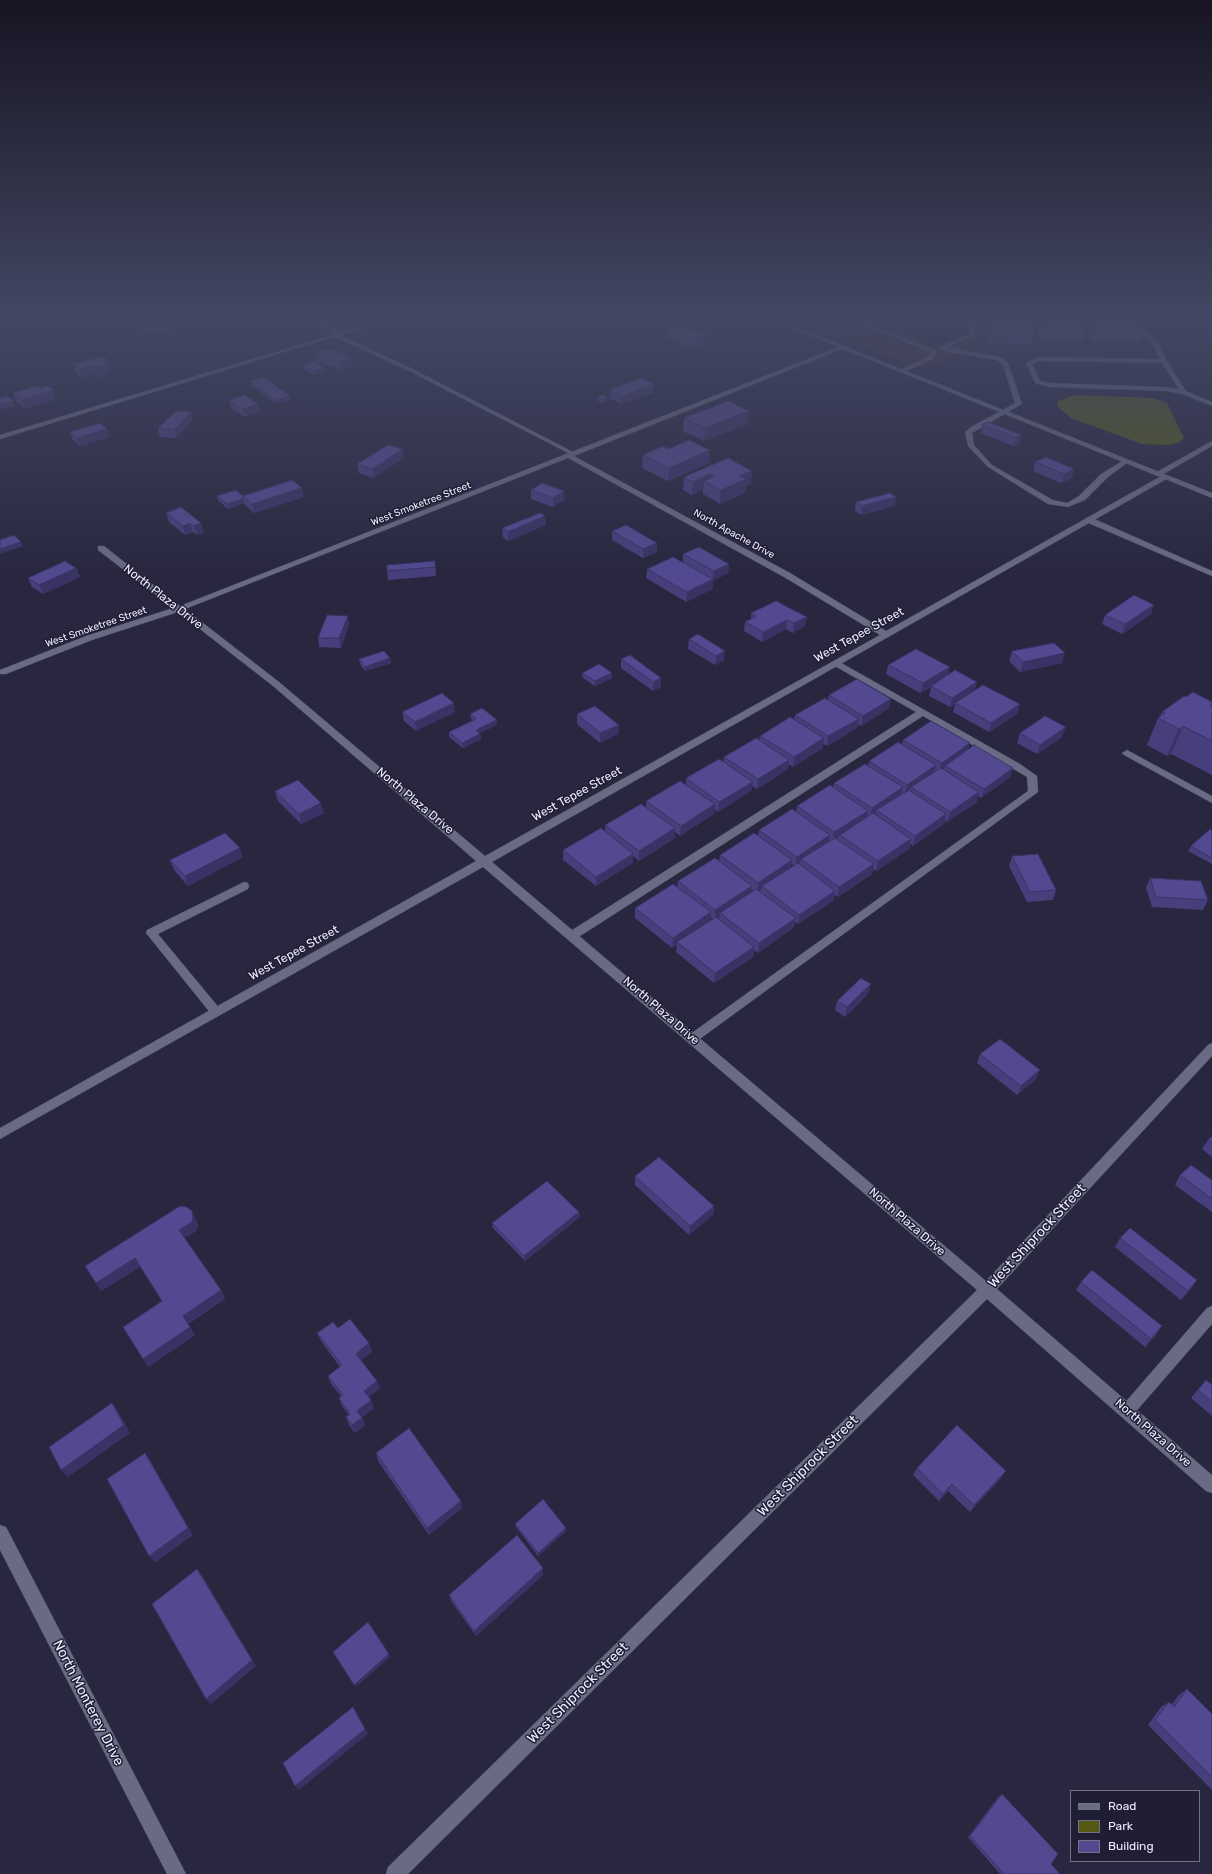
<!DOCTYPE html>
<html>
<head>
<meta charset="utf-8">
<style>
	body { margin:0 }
	#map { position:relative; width:1212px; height:1874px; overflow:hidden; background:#29273f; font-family:Rubik,sans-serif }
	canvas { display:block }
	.legend { position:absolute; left:1070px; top:1790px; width:130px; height:72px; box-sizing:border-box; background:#201e34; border:1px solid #727184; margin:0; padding:5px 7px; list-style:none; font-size:12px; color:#ededfd }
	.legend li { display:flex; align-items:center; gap:8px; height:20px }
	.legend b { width:20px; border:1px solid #727184 }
</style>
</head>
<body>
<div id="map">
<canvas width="1212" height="1874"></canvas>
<ul class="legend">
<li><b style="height:5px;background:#6b6a85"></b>Road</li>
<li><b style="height:11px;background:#545916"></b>Park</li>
<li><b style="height:11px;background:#524990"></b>Building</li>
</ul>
</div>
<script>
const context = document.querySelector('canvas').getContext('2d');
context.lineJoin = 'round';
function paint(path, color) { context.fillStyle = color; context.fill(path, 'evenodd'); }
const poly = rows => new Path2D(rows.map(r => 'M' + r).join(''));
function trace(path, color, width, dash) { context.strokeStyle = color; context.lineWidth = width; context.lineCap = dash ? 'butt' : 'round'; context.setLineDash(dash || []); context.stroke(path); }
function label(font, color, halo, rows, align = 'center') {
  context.font = font + ' Rubik,sans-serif'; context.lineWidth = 3; context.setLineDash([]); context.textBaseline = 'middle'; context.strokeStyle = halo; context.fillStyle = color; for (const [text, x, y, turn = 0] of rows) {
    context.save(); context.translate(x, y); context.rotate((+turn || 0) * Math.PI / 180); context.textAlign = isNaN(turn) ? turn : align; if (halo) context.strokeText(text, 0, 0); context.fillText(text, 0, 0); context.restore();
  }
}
paint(poly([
	[789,317,974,317,982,343,923,370]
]), '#402c30');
paint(poly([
	[1075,395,1153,398,1167,403,1184,438,1178,443,1169,445,1142,444,1071,418,1057,406,1058,401]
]), '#545916');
paint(poly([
	[921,317,960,317,965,320,969,331,967,334,942,343,931,343,900,333,893,322,899,320,921,319]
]), '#0a1a1e');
const service = poly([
	[843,317,850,317,937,351,933,359,904,372,900,372,900,370,928,357,931,352,843,317],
	[965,317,971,317,976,335,948,347,1000,357,1008,363,1022,404,972,433,974,445,992,465,1053,500,1067,503,1079,496,1101,474,1124,460,1128,460,1128,462,1107,478,1085,500,1068,507,1048,504,988,467,968,446,965,432,971,427,1015,403,1003,365,996,360,949,352,937,348,970,334,965,317],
	[1128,317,1134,317,1158,343,1167,361,1186,391,1212,402,1212,406,1182,394,1166,391,1049,387,1035,383,1026,363,1038,357,1160,359,1153,345,1128,317],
	[1039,361,1162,363,1179,389,1166,387,1049,383,1040,381,1032,364,1039,361],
	[335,333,411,368,577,454,572,455,407,370,333,336,333,334,335,333],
	[1212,441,1212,446,1160,476,1153,474,1212,441],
	[1086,518,1092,518,1212,571,1212,576,1086,522,1086,518],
	[836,660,1020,764,1037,776,1038,792,697,1041,693,1043,689,1041,687,1038,689,1035,1028,791,1027,777,923,716,577,938,569,938,568,935,569,932,916,712,833,665,832,663,836,660],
	[1127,750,1212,796,1212,803,1124,755,1122,753,1127,750],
	[244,882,248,883,249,886,248,889,158,934,220,1009,222,1012,220,1015,216,1016,212,1015,146,933,147,930,244,882],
	[1212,1306,1212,1324,1132,1416,1127,1418,1122,1416,1120,1411,1122,1406,1207,1308,1212,1306]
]);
const minor = poly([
	[305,317,312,317,341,332,391,317,399,317,0,439,0,435,335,334,305,317],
	[843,345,845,346,845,348,574,456,790,573,886,631,1163,475,1170,477,492,862,986,1281,1208,1045,1212,1043,1212,1056,997,1289,1212,1475,1212,1493,1206,1491,987,1299,408,1874,386,1874,388,1867,977,1290,483,867,0,1139,0,1128,476,861,273,686,178,612,92,640,6,674,0,674,0,670,86,636,173,608,98,550,98,546,104,546,180,606,843,345],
	[568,458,784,577,880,635,485,856,279,682,185,609,568,458],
	[0,1525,6,1527,186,1874,167,1874,0,1550,0,1525]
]);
const tertiary = poly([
	[764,317,771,317,1212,493,1212,498,764,317]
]);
trace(service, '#424155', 1);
trace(minor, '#424155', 1);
trace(tertiary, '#424155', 1);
paint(service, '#6b6a85');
paint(minor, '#6b6a85');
paint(tertiary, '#6b6a85');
paint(poly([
	[224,317,251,317,252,321,244,326,225,322],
	[980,317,1028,317,1035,332,1032,344,990,343],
	[1030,317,1079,317,1086,330,1082,342,1041,341],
	[1080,317,1136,317,1145,331,1141,343,1094,342],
	[171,320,173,328,170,334,141,334,139,326],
	[668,330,706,344,693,349,668,338],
	[315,353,353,365,341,370,317,361],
	[109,361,111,369,110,370,111,373,96,377,94,374,82,378,76,373,74,364],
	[303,365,325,367,326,372,314,375,304,369],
	[250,381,290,396,290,400,277,404,251,385],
	[654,384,653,393,622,404,610,398,610,390],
	[13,393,56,399,25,409,16,402],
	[598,396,607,401,602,403,598,401],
	[229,400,258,404,260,412,245,417,231,408],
	[684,418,748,424,704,441,683,431],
	[193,421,176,438,160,437,158,428],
	[982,424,1021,435,1019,444,1014,446,981,433],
	[70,432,110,437,80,446,73,440],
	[669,449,710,450,709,463,668,481,642,468,643,455],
	[404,458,373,478,359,473,357,464],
	[728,458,751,484,746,486,745,493,720,504,703,494,703,490,692,495,683,490,684,477],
	[1035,462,1072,478,1061,483,1033,471],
	[531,490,564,500,553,507,531,499],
	[217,496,243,496,304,497,254,513,245,505,244,503,228,509,218,500],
	[856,502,895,506,861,515,855,511],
	[181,507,204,532,197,535,193,532,185,535,169,522,166,513],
	[545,516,546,525,508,541,503,537,502,528],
	[612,531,657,552,643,558,612,540],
	[683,554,729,564,728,573,713,581,713,589,686,602,646,578,647,569,683,562],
	[435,561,436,576,388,580,387,571],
	[76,568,80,577,43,594,32,587,28,578],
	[776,601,805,626,793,633,786,629,762,642,744,631,745,622,751,619,751,613],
	[1151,614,1122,634,1102,624,1105,615],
	[349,625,341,648,319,647,318,638],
	[689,639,724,660,715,665,688,649],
	[1012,651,1062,663,1020,672,1009,661],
	[390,658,391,663,365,671,360,664,359,659],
	[621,659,661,687,653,691,621,668],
	[888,665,948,675,974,691,1020,704,1017,714,989,732,953,712,955,704,950,707,929,696,931,687,920,693,886,674],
	[582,673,612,673,612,678,595,686,583,678],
	[829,695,889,708,861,726,858,724,857,728,827,746,823,744,823,748,793,767,789,764,788,769,757,789,752,786,751,791,718,812,714,809,714,814,680,836,675,832,675,838,639,861,633,856,633,863,596,886,563,860,563,850,605,831,605,825,646,807,646,801,686,785,686,778,723,762,724,757,759,740,760,736,794,720,795,715,828,700],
	[1186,697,1212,702,1212,775,1171,754,1167,756,1147,745,1158,718,1159,717,1162,712],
	[402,712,455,712,416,731,404,721],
	[470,714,497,725,480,733,480,734,481,739,463,748,449,737,449,732,473,720,471,719],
	[577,714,619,725,618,734,600,743,577,724],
	[1020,733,1062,737,1037,754,1017,743],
	[903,740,968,749,1013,768,1010,777,981,798,978,796,977,802,947,822,945,820,944,824,913,846,910,844,909,849,876,871,873,869,872,874,838,897,835,895,833,901,798,924,795,922,794,927,758,953,754,950,753,957,714,983,676,952,677,945,672,948,635,918,635,908,677,887,678,881,719,861,720,855,758,836,759,830,796,812,797,806,833,788,834,783,868,766,869,761,902,744],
	[791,864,794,866,791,868],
	[710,917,713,919,710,921],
	[275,791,324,813,301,824,278,801],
	[1212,831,1212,864,1188,851,1191,846],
	[1012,856,1056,890,1053,900,1027,902,1009,866],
	[243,857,188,886,174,870,170,860],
	[1150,878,1208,900,1203,910,1152,907,1146,888],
	[868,994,845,1017,835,1010,837,1001],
	[980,1054,1036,1079,1017,1095,977,1063],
	[1212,1136,1212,1157,1202,1149,1208,1140],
	[1180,1175,1212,1180,1212,1212,1175,1185],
	[635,1176,714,1206,713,1215,689,1235,635,1185],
	[579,1212,580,1217,525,1261,493,1228,492,1223],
	[196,1220,198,1226,196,1231,184,1238,221,1290,225,1299,188,1324,195,1335,148,1367,162,1301,140,1267,101,1291,85,1266],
	[1120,1238,1197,1280,1191,1289,1181,1300,1115,1247],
	[1081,1282,1156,1335,1145,1347,1076,1290],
	[338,1328,369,1343,372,1352,361,1360,377,1381,380,1388,369,1397,374,1408,362,1417,365,1425,355,1433,349,1425,346,1417,349,1415,342,1406,339,1398,341,1396,331,1384,328,1376,340,1367,321,1341,317,1333],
	[1206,1380,1212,1385,1212,1416,1191,1398],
	[376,1453,462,1508,429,1535,378,1461],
	[917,1468,1001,1478,970,1512,948,1491,939,1501,913,1475],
	[515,1524,566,1531,538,1556,516,1527],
	[543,1568,543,1575,476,1636,451,1601,449,1595],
	[1187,1689,1212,1714,1212,1790,1148,1725,1161,1707,1169,1702,1172,1704,1179,1695],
	[1002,1794,1051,1864,1060,1874,1000,1874,968,1837,999,1796]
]), '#473f7c');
paint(poly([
	[244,317,251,317,252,321,244,326,242,318],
	[171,320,173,328,170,334,168,326],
	[706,336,706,344,693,349,693,341],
	[352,357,353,365,341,370,340,362],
	[109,361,111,369,110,370,111,373,96,377,94,368,105,362],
	[91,366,94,374,82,378,80,369],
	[325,367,326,372,314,375,314,371],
	[654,384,653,393,622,404,622,396],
	[54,390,56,399,25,409,22,400],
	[290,396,290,400,277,404,276,400],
	[607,397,607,401,602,403,602,399],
	[14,401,15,406,0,410,0,405],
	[258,404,260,412,245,417,243,409],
	[749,411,748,424,704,441,705,428],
	[191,412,193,421,176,438,174,430],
	[107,429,110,437,80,446,77,438],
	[1021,435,1019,444,1014,446,1016,438],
	[403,449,404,458,373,478,372,469],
	[710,450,709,463,668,481,669,468],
	[1074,469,1072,478,1061,483,1064,474],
	[752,471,751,484,746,486,745,493,720,504,721,490,739,476],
	[710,474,710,484,704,481,703,490,692,495,693,482],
	[302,488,304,497,254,513,252,504],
	[564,491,564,500,553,507,553,498],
	[896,497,895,506,861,515,862,506],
	[243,499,244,503,228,509,227,504],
	[545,516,546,525,508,541,508,532],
	[190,523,193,532,185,535,183,526],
	[201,523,204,532,197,535,194,526],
	[21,542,23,546,0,554,0,549],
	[657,543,657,552,643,558,643,549],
	[729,564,728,573,713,581,713,589,686,602,687,592,713,580,714,571],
	[76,568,80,577,43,594,39,585],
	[1154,605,1151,614,1122,634,1125,624],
	[348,616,349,625,341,648,339,638],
	[807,617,805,626,793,633,794,623],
	[787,620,786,629,762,642,763,632],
	[725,651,724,660,715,665,716,656],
	[1065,653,1062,663,1020,672,1023,662],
	[390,658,391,663,365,671,365,667],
	[950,667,948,676,920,693,923,683],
	[612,673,612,678,595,686,595,681],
	[661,678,661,687,653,691,653,682],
	[977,682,974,692,955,703,955,704,950,707,952,698],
	[891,699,889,708,861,726,863,716],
	[454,703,455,712,416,731,415,722],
	[1020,704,1017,714,989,732,991,723],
	[859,719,857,728,827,746,828,736],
	[497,720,497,725,476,735,476,730],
	[619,725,618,734,600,743,600,733],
	[1183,726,1171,754,1167,756,1179,729],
	[1066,727,1062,737,1037,754,1040,745],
	[480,734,481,739,463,748,462,743],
	[824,738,823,748,793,767,794,757],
	[970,743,967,753,945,766,944,769,939,773,942,763],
	[789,760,788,769,757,789,758,779],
	[936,765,934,774,911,787,910,791,905,794,907,785],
	[1013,768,1010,777,981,798,984,789],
	[753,782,751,791,718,812,719,802],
	[903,787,901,797,876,810,876,814,870,818,872,808],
	[979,792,977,802,947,822,950,812],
	[321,803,324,813,301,824,299,814],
	[715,804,714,814,680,836,681,826],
	[868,811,866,821,840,835,839,837,833,841,834,832],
	[946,814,944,824,913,846,915,836],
	[675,828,675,838,639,861,639,851],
	[830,835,828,844,801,859,800,863,795,866,797,857],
	[911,839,909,849,876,871,878,861],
	[240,848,243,857,188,886,185,876],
	[633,854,633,863,596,886,596,877],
	[792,860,790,869,762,886,762,889,757,893,758,883],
	[874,864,872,874,838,897,839,887],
	[752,886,751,896,720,913,720,917,715,920,715,910],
	[835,891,833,901,798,924,799,915],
	[711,912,710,922,677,942,677,945,672,948,673,938],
	[796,918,794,927,758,953,759,943],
	[754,947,753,957,714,983,715,973],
	[871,984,868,994,845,1017,847,1007],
	[1040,1070,1036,1079,1017,1095,1021,1086],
	[714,1206,713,1215,689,1235,690,1226],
	[192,1211,196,1220,198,1226,196,1231,183,1239,179,1230],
	[579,1212,580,1217,525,1261,524,1256],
	[135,1258,140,1267,101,1291,96,1283],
	[1197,1280,1191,1289,1181,1300,1188,1291],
	[221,1290,225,1299,187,1324,183,1316],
	[1162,1326,1156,1335,1145,1347,1151,1339],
	[190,1327,195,1335,148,1367,143,1359],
	[369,1343,372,1352,359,1362,356,1354],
	[377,1381,380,1388,367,1399,364,1391],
	[371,1400,374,1408,360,1419,357,1411],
	[112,1403,118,1411,130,1433,68,1477,61,1470],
	[362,1418,365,1425,355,1433,352,1425],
	[145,1453,150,1460,193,1535,155,1563,149,1556],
	[1006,1471,1001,1478,970,1512,974,1505],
	[952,1484,948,1491,939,1501,943,1494],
	[461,1501,462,1508,429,1535,427,1528],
	[566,1528,566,1531,538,1556,538,1553],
	[543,1568,543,1575,476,1636,474,1631],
	[197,1569,202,1575,256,1666,211,1704,206,1699],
	[389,1654,390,1657,356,1687,354,1685],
	[353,1707,368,1734,299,1790,295,1786]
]), '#393365');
const building = poly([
	[987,317,1028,317,1035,332,992,331,987,317],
	[1039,317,1079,317,1086,330,1044,329,1039,317],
	[1090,317,1136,317,1145,331,1097,330,1090,317],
	[171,320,168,326,139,326,142,321,171,320],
	[682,325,706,336,693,341,668,330,682,325],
	[328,348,352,357,340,362,315,353,328,348],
	[103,356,109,361,105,362,108,364,94,368,91,366,80,369,74,364,103,356],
	[314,361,325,367,314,371,303,365,314,361],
	[263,377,290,396,276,400,250,381,263,377],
	[641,378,654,384,622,396,610,390,641,378],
	[37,386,41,388,48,386,54,390,22,400,13,393,37,386],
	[244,395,258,404,243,409,229,400,244,395],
	[603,395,607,397,602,399,598,396,603,395],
	[7,396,14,401,0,405,0,398,7,396],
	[728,401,749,411,705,428,684,418,728,401],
	[176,411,191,412,174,430,158,428,176,411],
	[988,422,1021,435,1016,438,982,424,988,422],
	[100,423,107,429,77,438,70,432,100,423],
	[689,440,710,450,669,468,643,455,663,446,669,449,689,440],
	[388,445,403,449,372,469,357,464,388,445],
	[1046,457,1074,469,1064,474,1035,462,1046,457],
	[728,458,752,471,739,476,746,479,721,490,704,481,715,476,710,474,693,482,684,477,728,458],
	[292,480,302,488,252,504,243,496,292,480],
	[542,483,564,491,553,498,531,490,542,483],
	[236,490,243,496,243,499,227,504,217,496,236,490],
	[890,493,896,497,862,506,856,502,890,493],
	[181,507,201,523,194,526,190,523,183,526,166,513,181,507],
	[540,513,545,516,508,532,502,528,540,513],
	[626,525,657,543,643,549,612,531,626,525],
	[14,535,21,542,0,549,0,540,14,535],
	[699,547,729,564,714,571,683,554,699,547],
	[673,557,713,579,687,592,647,569,673,557],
	[65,561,76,568,39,585,28,578,65,561],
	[435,561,435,567,387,571,387,565,435,561],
	[1134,595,1154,605,1125,624,1105,615,1134,595],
	[776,601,807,617,794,623,787,620,763,632,745,622,756,616,751,613,776,601],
	[327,615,348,616,339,638,318,638,327,615],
	[698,634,725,651,716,656,689,639,698,634],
	[1054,643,1065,653,1023,662,1012,651,1054,643],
	[916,649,950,667,923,683,888,665,916,649],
	[384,651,390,658,365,667,359,659,384,651],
	[630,655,661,678,653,682,621,659,630,655],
	[599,664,612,673,595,681,582,673,599,664],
	[955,670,977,682,952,698,931,686,955,670],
	[857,679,891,699,863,716,829,695,857,679],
	[983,685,1020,704,991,723,955,703,983,685],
	[1193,692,1212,702,1212,704,1210,705,1212,706,1212,741,1183,726,1179,729,1158,718,1165,713,1162,712,1184,696,1186,697,1193,692],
	[442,693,454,703,415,722,402,712,442,693],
	[825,698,859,719,828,736,795,715,825,698],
	[595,706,619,725,600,733,577,714,595,706],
	[482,708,497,720,476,730,480,734,462,743,449,732,476,719,470,714,482,708],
	[1045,716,1066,727,1040,745,1020,733,1045,716],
	[790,717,824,738,794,757,760,736,790,717],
	[931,721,970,743,942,763,903,740,931,721],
	[756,738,789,760,758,779,724,757,756,738],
	[898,742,936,765,907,785,869,761,898,742],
	[974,745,1013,768,984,789,945,766,974,745],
	[719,759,753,782,719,802,686,778,719,759],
	[865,764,903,787,872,808,834,783,865,764],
	[941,768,979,792,950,812,911,787,941,768],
	[298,780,321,803,299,814,275,791,298,780],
	[680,781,715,804,681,826,646,801,680,781],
	[830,785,868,811,834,832,797,806,830,785],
	[909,790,946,814,915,836,876,810,909,790],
	[641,804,675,828,639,851,605,825,641,804],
	[792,809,830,835,797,857,759,830,792,809],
	[873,813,911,839,878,861,840,835,873,813],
	[601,828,633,854,596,877,563,850,601,828],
	[1210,829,1212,831,1212,858,1191,846,1210,829],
	[225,833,240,848,185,876,170,860,225,833],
	[754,833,792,860,758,883,720,855,754,833],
	[835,838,874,864,839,887,801,859,835,838],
	[1038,854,1056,890,1030,892,1012,856,1038,854],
	[715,858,752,886,715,910,678,881,715,858],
	[798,863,835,891,799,915,762,886,798,863],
	[1150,878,1201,881,1208,900,1156,897,1150,878],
	[673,884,711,912,673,938,635,908,673,884],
	[756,889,796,918,759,943,720,913,756,889],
	[716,917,754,947,715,973,677,942,716,917],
	[861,978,871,984,847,1007,837,1001,861,978],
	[1000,1039,1040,1070,1021,1086,980,1054,1000,1039],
	[1212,1136,1212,1143,1208,1140,1212,1136],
	[659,1157,714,1206,690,1226,635,1176,659,1157],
	[1191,1165,1212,1180,1212,1199,1180,1175,1191,1165],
	[547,1181,579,1212,524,1256,492,1223,547,1181],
	[180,1206,187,1207,192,1211,193,1217,192,1222,179,1230,221,1290,183,1316,190,1327,143,1359,123,1327,162,1301,135,1258,96,1283,85,1266,180,1206],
	[1130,1228,1197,1280,1188,1291,1120,1238,1130,1228],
	[1092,1270,1162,1326,1151,1339,1081,1282,1092,1270],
	[350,1319,369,1343,356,1354,377,1381,364,1391,371,1400,357,1411,362,1418,352,1425,346,1417,350,1414,339,1398,343,1395,328,1376,342,1365,317,1333,333,1322,338,1328,350,1319],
	[1206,1380,1212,1385,1212,1402,1198,1390,1206,1380],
	[112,1403,124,1425,61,1470,49,1447,112,1403],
	[957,1425,1006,1471,974,1505,952,1484,943,1494,917,1468,957,1425],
	[409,1428,461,1501,427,1528,376,1453,409,1428],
	[145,1453,188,1528,149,1556,107,1479,145,1453],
	[543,1499,566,1528,538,1553,515,1524,543,1499],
	[517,1535,543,1568,474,1631,449,1595,517,1535],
	[197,1569,252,1660,206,1699,152,1604,197,1569],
	[368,1622,389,1654,354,1685,333,1652,368,1622],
	[1187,1689,1212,1714,1212,1777,1155,1720,1169,1702,1174,1707,1187,1689],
	[353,1707,365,1729,295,1786,283,1763,353,1707],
	[1002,1794,1058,1854,1051,1864,1060,1874,1004,1874,970,1836,1002,1794]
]);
paint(building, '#524990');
trace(building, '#393365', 1);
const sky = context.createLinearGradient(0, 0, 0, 579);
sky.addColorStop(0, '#171523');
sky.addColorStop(0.55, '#434763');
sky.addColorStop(1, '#43476300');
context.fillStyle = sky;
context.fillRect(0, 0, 1212, 579);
label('10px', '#ededfd', '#201e34', [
	["West Smoketree Street",421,504,-21],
	["North Apache Drive",734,534,29],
	["West Smoketree Street",96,627,-19]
]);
label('12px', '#ededfd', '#201e34', [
	["North Plaza Drive",163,597,38],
	["West Tepee Street",859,635,-29],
	["West Tepee Street",577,794,-29],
	["North Plaza Drive",415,801,40],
	["West Tepee Street",294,953,-29],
	["North Plaza Drive",661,1011,41],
	["North Plaza Drive",907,1222,41],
	["North Plaza Drive",1153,1433,41]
]);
label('14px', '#ededfd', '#201e34', [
	["West Shiprock Street",1037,1236,-47],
	["West Shiprock Street",808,1466,-45],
	["West Shiprock Street",578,1693,-45],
	["North Monterey Drive",88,1703,63]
]);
</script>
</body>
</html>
